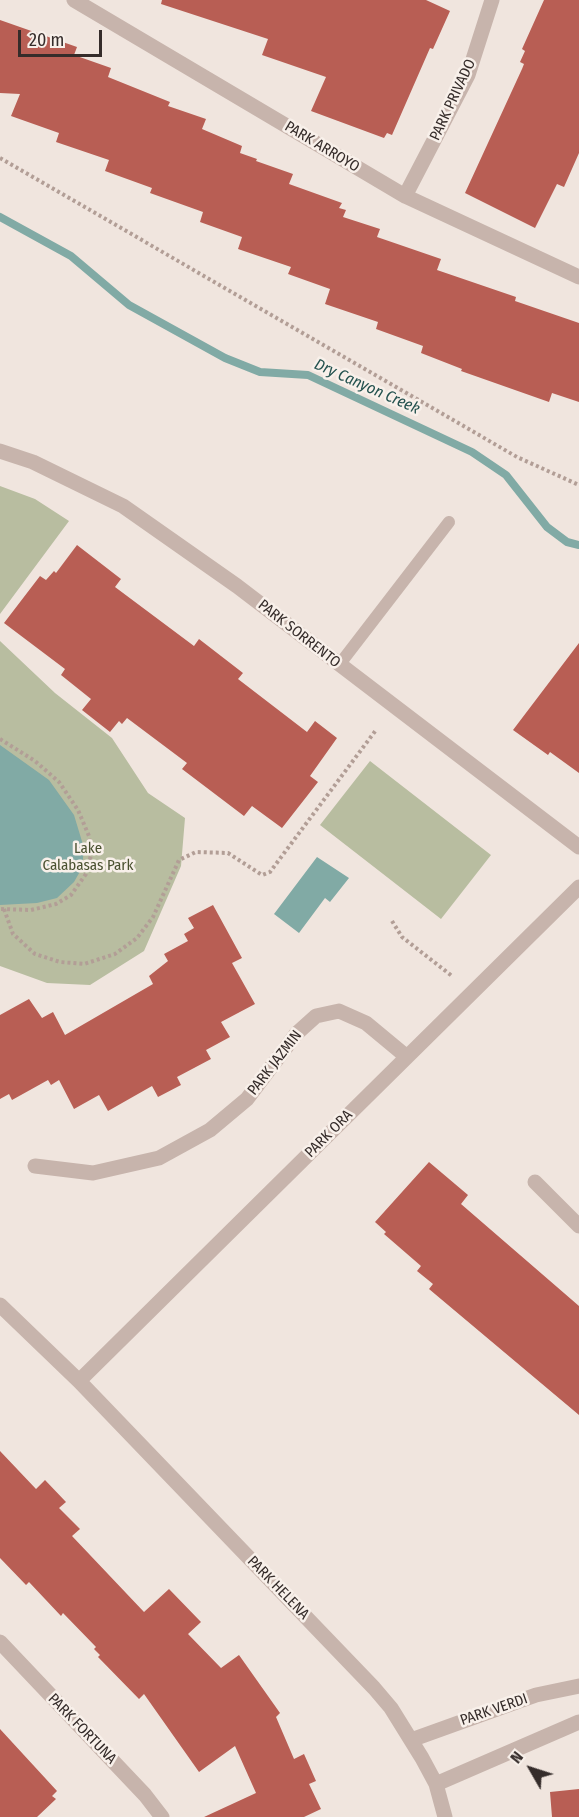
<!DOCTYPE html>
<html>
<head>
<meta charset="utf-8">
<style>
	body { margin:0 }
	#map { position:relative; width:579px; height:1817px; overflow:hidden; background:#f0e5de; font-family:"Fira Sans Condensed",sans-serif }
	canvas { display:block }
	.north { position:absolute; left:501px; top:1739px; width:60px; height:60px; -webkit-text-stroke:4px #f8f0ea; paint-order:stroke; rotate:309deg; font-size:16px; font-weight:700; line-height:24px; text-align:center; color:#352c2a }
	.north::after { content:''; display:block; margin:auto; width:21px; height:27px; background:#352c2a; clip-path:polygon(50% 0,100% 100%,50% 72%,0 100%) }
	.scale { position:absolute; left:18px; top:30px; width:84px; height:27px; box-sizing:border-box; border:3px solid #352c2a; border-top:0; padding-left:8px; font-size:18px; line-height:21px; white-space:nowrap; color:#352c2a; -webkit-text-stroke:4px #f8f0ea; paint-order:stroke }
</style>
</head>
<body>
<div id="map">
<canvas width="579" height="1817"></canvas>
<div class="north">N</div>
<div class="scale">20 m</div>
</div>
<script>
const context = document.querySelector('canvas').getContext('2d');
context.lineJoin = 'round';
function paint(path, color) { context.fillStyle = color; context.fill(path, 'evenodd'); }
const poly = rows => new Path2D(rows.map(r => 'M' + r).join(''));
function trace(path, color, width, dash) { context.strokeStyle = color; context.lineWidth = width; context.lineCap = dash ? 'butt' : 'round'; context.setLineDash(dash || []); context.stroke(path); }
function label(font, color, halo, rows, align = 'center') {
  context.font = font + ' "Fira Sans Condensed",sans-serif'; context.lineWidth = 5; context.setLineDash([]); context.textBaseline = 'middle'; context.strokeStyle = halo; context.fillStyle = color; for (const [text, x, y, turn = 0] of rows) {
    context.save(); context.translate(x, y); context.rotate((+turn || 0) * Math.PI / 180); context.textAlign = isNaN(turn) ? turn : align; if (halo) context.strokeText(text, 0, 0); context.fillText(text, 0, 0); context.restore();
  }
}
paint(poly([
	[0,486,35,499,69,521,0,614],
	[0,641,55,693,112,738,148,793,185,818,181,866,144,951,90,985,47,983,0,966],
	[370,761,491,855,441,919,320,825]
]), '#b8bda0');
paint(poly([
	[0,745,49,780,74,815,84,848,82,868,74,882,57,898,37,903,0,905],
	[317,857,349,878,330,902,325,898,299,933,274,914]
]), '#81aaa5');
trace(poly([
	[0,217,71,256,129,305,225,358,260,372,308,375,472,452,506,475,547,527,567,542,579,545]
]), '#81aaa5', 8);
paint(poly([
	[162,0,426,0,450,11,433,49,430,48,392,135,387,133,384,138,311,111,326,77,262,55,268,39,161,4],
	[544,0,579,0,579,153,564,187,557,184,535,228,465,193,522,69,524,64,520,62,525,51,522,49],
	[0,20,77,47,74,55,111,68,108,77,170,102,168,106,206,119,202,129,242,146,240,153,257,159,256,161,293,174,289,184,342,203,339,208,346,210,343,217,380,229,377,237,441,259,437,270,516,297,515,301,579,323,579,402,552,393,549,402,461,371,462,369,421,353,423,346,376,329,378,322,325,304,330,289,288,274,291,267,238,249,242,237,200,222,203,212,150,193,152,188,105,171,109,160,56,142,59,133,11,116,20,94,0,93],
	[77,545,121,579,115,587,194,646,199,639,243,673,238,679,307,732,315,721,337,738,310,776,318,782,282,828,252,806,244,816,182,769,187,763,127,718,122,724,119,721,110,732,82,710,91,699,61,675,65,669,4,623,40,576,46,580,54,571,56,573],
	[579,643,579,773,550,752,548,755,513,730],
	[213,905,242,958,232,963,255,1004,221,1022,230,1037,206,1050,211,1059,177,1077,181,1085,158,1097,152,1086,108,1111,99,1095,74,1109,59,1080,51,1085,48,1080,12,1100,9,1094,0,1099,0,1015,29,999,42,1018,53,1012,65,1035,153,984,149,976,168,961,164,954,188,941,184,934,194,928,188,918],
	[429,1162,468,1195,461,1204,579,1306,579,1415,429,1289,433,1284,417,1271,421,1266,384,1234,386,1232,375,1222],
	[0,1451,36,1489,45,1480,66,1502,59,1508,80,1529,72,1536,144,1612,169,1589,201,1622,188,1634,221,1668,239,1655,280,1713,276,1717,294,1759,304,1754,316,1781,309,1784,321,1809,304,1817,204,1817,256,1793,235,1746,199,1772,144,1694,139,1699,98,1657,100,1655,94,1649,96,1647,63,1613,61,1616,29,1582,26,1585,0,1558],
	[0,1729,57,1791,52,1796,56,1799,37,1817,0,1817],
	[579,1789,579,1817,552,1817,550,1792]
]), '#b85e54');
trace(poly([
	[0,158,517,457,579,485],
	[0,739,35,761,59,782,78,810,89,836,91,855,86,874,71,895,56,904,31,910,0,909],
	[4,909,13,934,35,954,60,962,84,964,115,954,137,938,153,917,179,860,196,852,228,853,262,875,270,872,376,730],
	[392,921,402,937,452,976]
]), '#b29e96', 4, [3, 3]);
trace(poly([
	[339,665,449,522]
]), '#c7b4ac', 12);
trace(poly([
	[74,0,405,196,579,277],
	[405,196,468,75,492,0],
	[0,451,33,462,123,506,237,586,579,847],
	[35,1166,93,1173,159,1158,210,1130,247,1099,296,1034,316,1016,339,1011,366,1023,407,1057],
	[535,1182,579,1226],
	[0,1305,79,1381,374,1688,391,1708,422,1758,436,1784,445,1817],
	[79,1381,579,887],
	[0,1642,145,1795,162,1817],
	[411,1740,536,1695,579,1686],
	[436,1784,579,1722]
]), '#c7b4ac', 15);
label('15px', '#352c2a', '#f8f0ea', [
	["PARK PRIVADO",453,100,-65],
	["PARK ARROYO",322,147,31],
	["PARK SORRENTO",299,634,38],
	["PARK JAZMIN",275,1063,-52],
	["PARK ORA",329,1134,-45],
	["PARK HELENA",278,1588,46],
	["PARK VERDI",494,1710,-19],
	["PARK FORTUNA",82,1729,46]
]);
label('15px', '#4a5130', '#f8f0ea', [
	["Lake",88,849],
	["Calabasas Park",88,866]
]);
label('italic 16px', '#24524f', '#f8f0ea', [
	["Dry Canyon Creek",367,387,24]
]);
</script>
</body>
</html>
